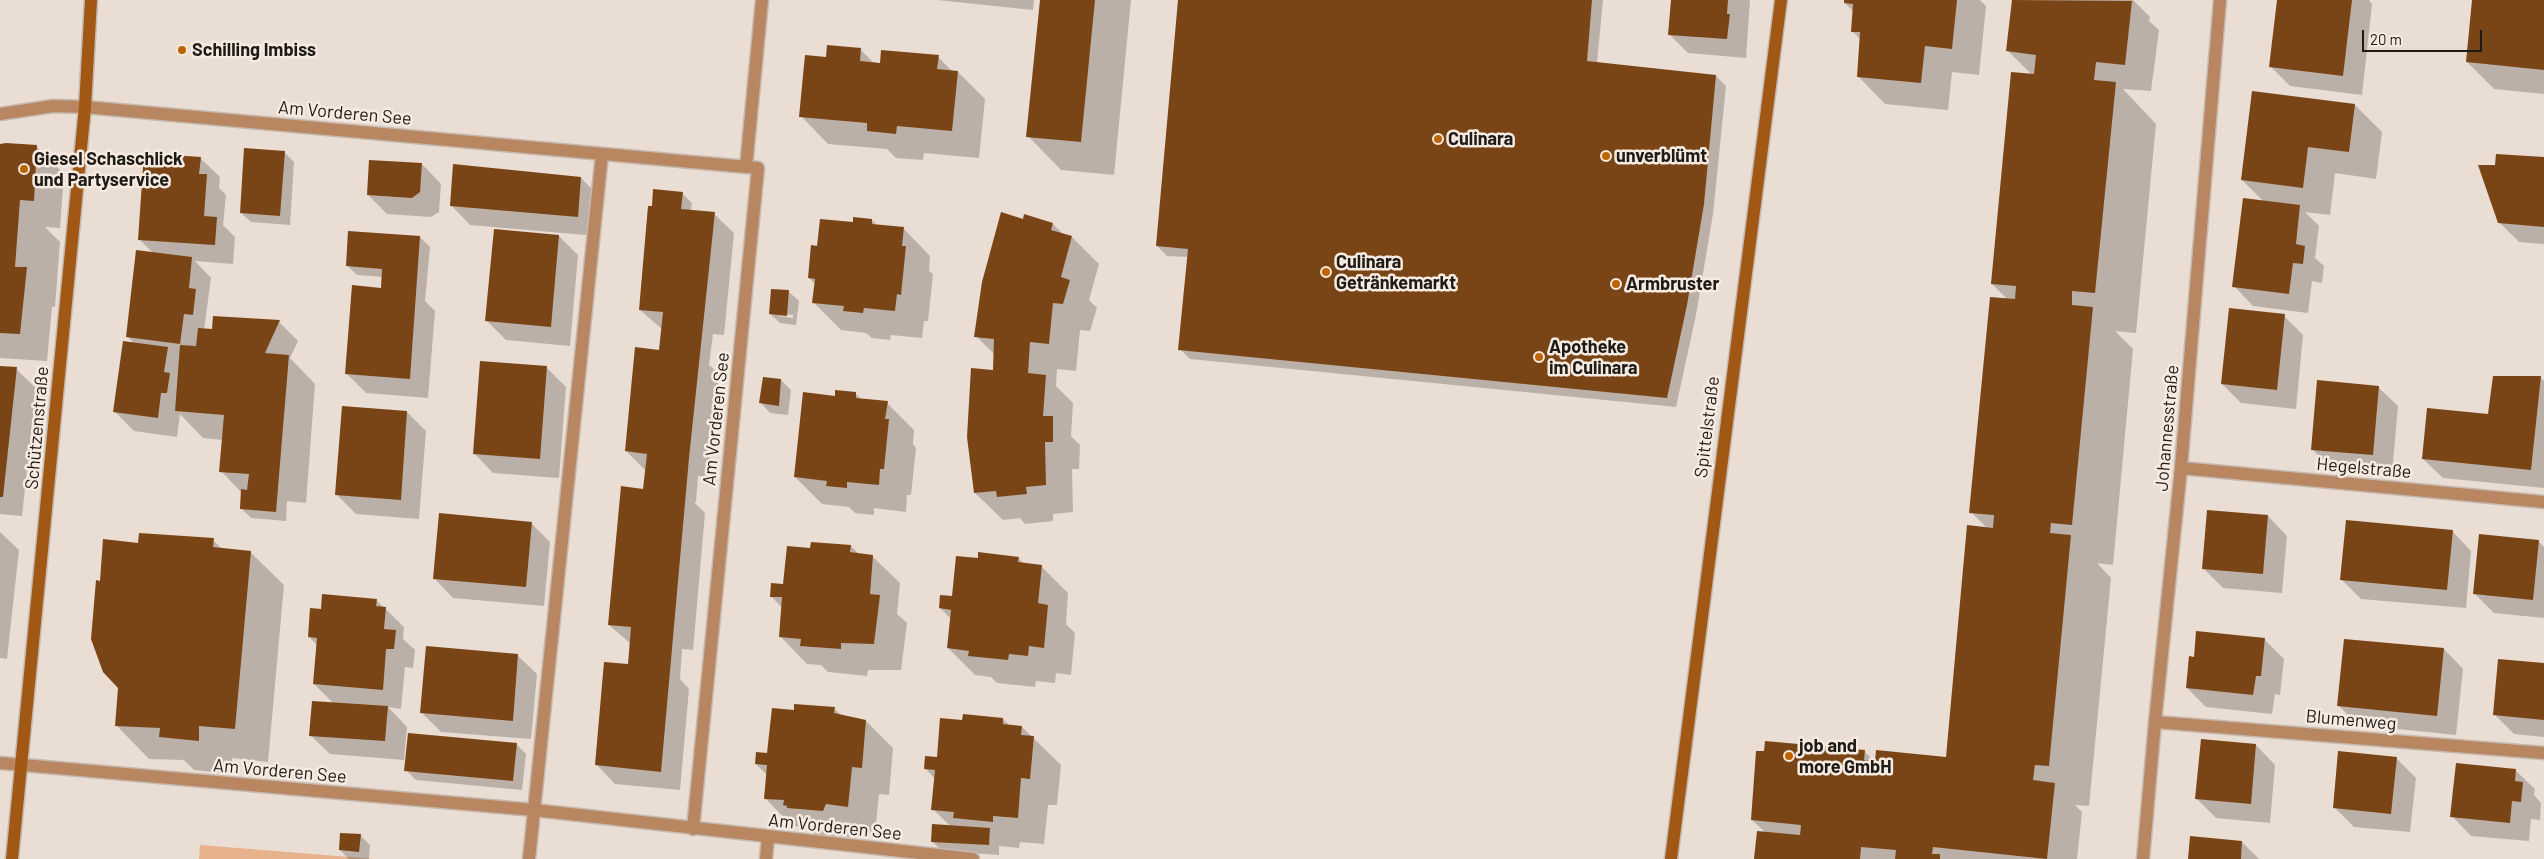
<!DOCTYPE html>
<html>
<head>
<meta charset="utf-8">
<style>
	body { margin:0 }
	#map { position:relative; width:2544px; height:859px; overflow:hidden; background:#eaddd3; font-family:Barlow,sans-serif }
	canvas { display:block }
	.scale { position:absolute; left:2362px; top:30px; width:120px; height:22px; box-sizing:border-box; border:2px solid #1e1a16; border-top:0; padding-left:6px; font-size:15px; line-height:18px; white-space:nowrap; color:#1e1a16; -webkit-text-stroke:4px #f7eae0; paint-order:stroke }
</style>
</head>
<body>
<div id="map">
<canvas width="2544" height="859"></canvas>
<div class="scale">20 m</div>
</div>
<script>
const context = document.querySelector('canvas').getContext('2d');
context.lineJoin = 'round';
function paint(path, color) { context.fillStyle = color; context.fill(path, 'evenodd'); }
const poly = rows => new Path2D(rows.map(r => 'M' + r).join(''));
function trace(path, color, width, dash) { context.strokeStyle = color; context.lineWidth = width; context.lineCap = dash ? 'butt' : 'round'; context.setLineDash(dash || []); context.stroke(path); }
function label(font, color, halo, rows, align = 'center') {
  context.font = font + ' Barlow,sans-serif'; context.lineWidth = 5; context.setLineDash([]); context.textBaseline = 'middle'; context.strokeStyle = halo; context.fillStyle = color; for (const [text, x, y, turn = 0] of rows) {
    context.save(); context.translate(x, y); context.rotate((+turn || 0) * Math.PI / 180); context.textAlign = isNaN(turn) ? turn : align; if (halo) context.strokeText(text, 0, 0); context.fillText(text, 0, 0); context.restore();
  }
}
paint(poly([
	[200,845,375,859,199,859]
]), '#e7b28c');
paint(poly([
	[937,0,1034,0,1033,10],
	[1041,0,1131,0,1114,175,1061,170,1028,136],
	[1180,0,1603,0,1597,63,1716,76,1726,86,1713,214,1696,315,1676,407,1190,359,1180,349,1189,257,1167,256,1157,246],
	[1672,0,1750,0,1746,58,1688,53,1669,34],
	[1845,0,1980,0,1986,6,1979,75,1952,72,1948,110,1885,104,1858,76,1861,40,1852,31,1854,12,1845,3],
	[2014,0,2133,0,2150,17,2149,21,2159,30,2151,91,2123,89,2156,124,2136,333,2115,331,2133,349,2113,565,2097,563,2111,578,2089,806,2075,805,2082,812,2077,859,1755,859,1766,833,1752,820,1864,751,1876,763,1949,758,1987,528,1971,512,2008,300,1992,284,2032,75,2008,51],
	[2278,0,2369,0,2372,4,2362,95,2290,86,2271,67],
	[2473,0,2544,0,2544,94,2494,89,2467,62],
	[860,49,874,63,881,64,938,57,953,72,958,72,985,99,979,158,924,153,923,160,896,158,887,149,828,144,801,116,827,58],
	[2355,105,2382,132,2376,179,2335,173,2330,215,2305,212,2319,226,2315,258,2324,266,2322,283,2312,281,2308,313,2253,306,2234,286,2264,202,2242,180],
	[0,145,37,147,64,174,60,228,45,227,60,242,55,307,52,307,47,361,0,358],
	[284,152,294,162,290,225,251,222,241,213],
	[200,158,220,177,219,188,226,195,223,225,235,237,233,264,195,261,211,278,204,330,279,322,298,341,290,358,315,384,306,503,287,501,286,521,251,518,241,508,242,493,221,471,223,440,203,438,180,414,177,437,134,431,114,411,135,344,128,337,154,254,140,240],
	[2544,158,2544,244,2519,242,2499,222,2496,166],
	[422,164,441,184,439,212,431,217,387,214,368,195],
	[581,178,600,197,597,236,470,225,451,205],
	[682,193,692,203,691,211,714,214,734,233,724,335,713,334,709,365,719,374,708,477,698,476,696,502,694,502,705,513,693,650,682,649,680,679,689,689,680,790,615,784,596,764,631,666,631,644,609,625,647,490,645,470,626,451,660,351,662,329,640,310],
	[1025,215,1053,224,1063,234,1072,237,1099,264,1089,300,1097,308,1090,331,1080,330,1076,371,1057,369,1056,386,1073,403,1071,436,1080,445,1079,469,1072,469,1073,512,1053,514,1053,521,1025,524,1020,518,1003,520,975,493,995,355,976,336],
	[872,220,878,226,903,228,930,256,929,271,933,274,928,321,924,321,922,338,891,335,890,340,872,338,866,333,841,330,814,303,816,285,809,278,818,247,854,224],
	[559,236,578,255,570,346,506,340,486,320],
	[420,237,430,247,425,301,435,311,428,398,366,393,347,374,382,289,383,277,357,275,347,265],
	[773,290,789,292,799,301,796,325,780,323,770,314],
	[779,314,793,315,793,318,779,316],
	[2284,316,2303,335,2296,409,2241,403,2222,384],
	[0,367,16,369,36,388,22,516,0,514],
	[547,368,566,387,559,478,493,473,474,453],
	[2540,377,2544,381,2544,488,2443,478,2423,459],
	[764,378,781,380,791,390,788,415,770,413,761,403],
	[2378,387,2398,406,2392,474,2332,469,2312,449],
	[855,393,862,400,887,403,914,430,913,444,916,448,911,495,907,495,906,512,874,508,874,515,855,513,849,507,822,504,795,477],
	[407,412,426,431,419,519,356,514,336,494],
	[2268,516,2287,536,2282,593,2223,588,2203,568],
	[531,523,550,542,544,606,453,598,434,578],
	[2452,531,2471,551,2466,608,2361,599,2341,579],
	[0,532,19,550,7,659,0,658],
	[213,540,223,550,250,552,284,585,268,762,232,758,232,774,194,770,184,760,149,759,116,725,119,687,101,582,140,544],
	[2538,541,2544,547,2544,618,2494,613,2475,594],
	[851,546,859,554,872,556,900,583,897,614,907,623,901,670,868,670,867,676,828,672,821,665,807,664,780,636,782,608,771,596,785,586,811,550],
	[1018,558,1024,564,1041,566,1068,593,1066,624,1075,633,1071,675,1056,673,1055,683,1036,681,1035,687,997,683,991,677,975,675,948,648,951,619,940,608,953,598,979,559],
	[376,600,404,627,403,639,415,650,413,668,405,667,401,709,388,707,407,727,404,760,330,754,310,735,334,704,314,684,318,646,309,637,322,611],
	[2264,639,2284,659,2280,695,2275,694,2272,714,2206,707,2187,688,2195,658],
	[2444,649,2463,669,2456,735,2358,725,2339,706],
	[517,655,537,674,531,739,441,732,422,713],
	[2544,664,2544,737,2514,734,2495,715],
	[795,705,835,709,842,716,866,721,893,748,889,795,879,794,875,833,852,831,852,837,816,835,807,827,792,826,765,798,767,775,756,764,768,754,795,711],
	[1003,719,1010,726,1022,727,1061,765,1057,805,1048,805,1044,844,1020,842,1019,848,999,846,999,855,942,851,932,841,951,827,933,809,935,779,925,768,938,759,963,722],
	[516,744,526,754,522,790,416,780,406,770],
	[2256,745,2275,765,2270,823,2216,818,2197,799],
	[2396,758,2416,778,2410,832,2354,827,2335,808],
	[2515,770,2535,789,2534,795,2541,803,2540,820,2531,819,2529,841,2471,836,2452,816],
	[360,835,370,845,369,859,349,859,340,850],
	[2242,842,2259,859,2190,859]
]), '#0003');
paint(poly([
	[1040,0,1095,0,1081,142,1026,137],
	[1178,0,1592,0,1587,61,1716,75,1704,204,1687,305,1667,398,1178,350,1188,249,1156,246],
	[1671,0,1728,0,1727,14,1730,14,1727,39,1668,35],
	[1844,0,1957,0,1952,49,1925,46,1921,83,1857,77,1860,32,1851,32,1853,4,1844,3],
	[2012,0,2132,1,2125,65,2096,62,2094,80,2116,82,2095,293,2072,291,2072,305,2093,307,2072,525,2051,523,2050,533,2071,535,2049,766,2035,765,2033,780,2055,783,2047,859,1933,847,1932,854,1940,854,1940,859,1895,859,1896,850,1861,847,1860,859,1754,859,1757,831,1800,835,1801,825,1751,820,1756,751,1764,751,1765,741,1865,750,1864,760,1875,761,1876,750,1946,757,1967,525,1993,528,1994,515,1969,513,1990,297,2015,299,2016,286,1991,284,2011,72,2034,74,2036,55,2006,51],
	[2277,0,2352,0,2343,76,2269,67],
	[2472,0,2544,0,2544,70,2466,62],
	[827,45,861,48,860,61,880,63,881,50,939,55,937,69,958,71,952,131,897,126,896,134,867,131,867,123,799,117,805,55,826,57],
	[2252,91,2355,104,2349,152,2308,147,2303,188,2241,180],
	[6,143,37,145,34,201,20,200,15,267,27,267,20,334,0,333,0,144],
	[244,148,285,151,280,216,240,213],
	[144,153,201,157,199,174,207,174,204,216,217,217,215,245,138,240],
	[2496,154,2544,157,2544,227,2498,223,2478,165,2495,165],
	[369,160,422,163,420,192,412,198,367,195],
	[453,164,581,177,578,217,450,206],
	[653,189,683,192,681,209,715,212,689,458,661,772,595,765,604,662,628,664,631,627,608,625,621,486,643,489,647,454,625,451,635,347,659,350,663,312,639,310,648,206,652,206],
	[2243,198,2300,205,2296,244,2305,246,2303,264,2293,263,2289,294,2232,287],
	[1001,212,1023,219,1024,214,1053,223,1051,230,1072,236,1061,277,1070,280,1063,304,1053,303,1049,344,1030,342,1028,373,1046,375,1043,416,1053,416,1053,442,1045,442,1046,485,1026,487,1027,494,997,497,996,491,974,493,967,437,971,368,993,370,994,339,974,337,982,282],
	[853,217,872,219,872,224,904,227,902,246,906,246,901,295,897,294,895,311,864,308,863,313,843,311,844,306,812,303,815,279,808,278,811,245,817,246,820,219,853,222],
	[494,229,559,235,551,327,485,321],
	[348,231,420,236,410,379,345,374,352,285,381,288,382,269,346,266],
	[136,250,192,257,189,288,196,289,193,315,184,314,180,344,126,337],
	[771,289,789,290,787,316,769,314],
	[2229,308,2285,314,2277,390,2221,384],
	[213,316,280,320,265,353,289,355,276,512,240,509,241,489,247,490,249,474,219,472,224,415,175,411,180,345,196,346,198,328,212,329],
	[123,341,168,347,164,372,170,373,167,393,161,393,158,418,113,412],
	[480,361,547,366,540,459,473,454],
	[0,366,17,367,3,497,0,497],
	[2493,376,2541,376,2531,470,2422,459,2427,408,2488,414],
	[763,377,781,379,779,406,759,403],
	[2317,380,2379,386,2373,455,2311,450],
	[835,390,856,392,856,398,888,401,885,419,889,419,884,469,880,469,879,485,847,482,847,488,826,486,827,481,794,477,803,392,835,396],
	[342,406,407,411,401,500,335,495],
	[2207,510,2268,515,2263,574,2202,569],
	[439,513,532,522,526,587,433,579],
	[2346,520,2453,530,2447,590,2340,580],
	[139,533,214,538,213,547,251,551,235,729,199,726,199,741,159,737,160,728,115,726,118,688,103,672,91,639,96,580,100,581,103,539,138,543],
	[2479,534,2539,540,2533,600,2473,594],
	[811,542,851,545,850,552,873,555,870,594,880,595,874,644,841,643,841,649,800,646,801,639,779,637,782,597,770,597,771,583,783,584,787,546,810,548],
	[978,552,1019,557,1018,562,1042,565,1038,603,1048,605,1044,648,1029,646,1028,656,1009,654,1008,660,968,656,969,651,947,648,951,610,939,608,940,595,952,596,956,556,978,558],
	[322,594,377,599,376,606,386,607,384,629,396,630,394,649,386,649,383,690,313,684,317,638,308,637,310,608,321,609],
	[2196,631,2265,638,2261,676,2256,676,2253,695,2186,688,2189,656,2194,657],
	[2344,639,2444,648,2437,716,2337,706],
	[426,646,518,654,513,721,420,713],
	[2498,659,2544,663,2544,720,2493,715],
	[312,701,388,706,385,741,309,736],
	[794,704,835,707,834,713,866,720,862,768,852,767,848,807,826,804,823,811,787,808,787,806,783,805,784,800,764,799,767,765,755,764,756,752,767,753,772,708,794,710],
	[963,714,1003,718,1003,724,1022,726,1021,735,1034,736,1030,779,1021,778,1018,818,993,816,993,822,953,818,954,812,931,810,935,770,924,769,925,756,937,757,940,718,962,720],
	[408,733,517,743,513,781,404,771],
	[2201,739,2256,744,2251,804,2195,799],
	[2338,751,2397,757,2391,814,2333,808],
	[2456,763,2516,769,2515,781,2523,782,2521,802,2512,801,2510,823,2450,817],
	[932,824,990,828,989,845,931,842],
	[340,833,361,834,359,852,339,850],
	[2190,836,2242,841,2241,859,2188,859]
]), '#7a4516');
const service = poly([
	[746,167,762,0],
	[766,859,768,837]
]);
const minor = poly([
	[0,114,53,106,85,107,758,168,693,829],
	[2181,468,2544,502],
	[2155,722,2544,753],
	[0,763,534,810,973,859],
	[529,859,602,154],
	[2143,859,2155,722,2181,468,2220,0]
]);
const secondary = poly([
	[12,859,85,107,91,0],
	[1671,859,1781,0]
]);
trace(service, '#c5bab1', 15);
trace(minor, '#c5bab1', 15);
trace(secondary, '#c5bab1', 15);
trace(service, '#b88661', 12);
trace(minor, '#b88661', 12);
trace(secondary, '#a05814', 12);
for (const [x, y, r, color] of [
	[182,50,5,"#bd6401"],
	[1438,139,5,"#bd6401"],
	[1606,156,5,"#bd6401"],
	[24,169,5,"#bd6401"],
	[1326,272,5,"#bd6401"],
	[1616,284,5,"#bd6401"],
	[1539,357,5,"#bd6401"],
	[1789,756,5,"#bd6401"]
]) { const dot = new Path2D(); dot.arc(x, y, r, 0, 2 * Math.PI); context.fillStyle = color; context.fill(dot); trace(dot, '#f7eae0', 2); }
label('bold 18px', '#1e1a16', '#f7eae0', [
	["Schilling Imbiss",192,50],
	["Culinara",1448,139],
	["unverblümt",1616,156],
	["Giesel Schaschlick",34,159],
	["und Partyservice",34,180],
	["Culinara",1336,262],
	["Getränkemarkt",1336,283],
	["Armbruster",1626,284],
	["Apotheke",1549,347],
	["im Culinara",1549,368],
	["job and",1799,746],
	["more GmbH",1799,767]
], 'left');
label('18px', '#1e1a16', '#f7eae0', [
	["Am Vorderen See",345,113,5],
	["Am Vorderen See",716,419,-84],
	["Spittelstraße",1707,427,-83],
	["Schützenstraße",37,428,-85],
	["Johannesstraße",2167,428,-85],
	["Hegelstraße",2364,468,5],
	["Blumenweg",2351,720,5],
	["Am Vorderen See",280,771,5],
	["Am Vorderen See",835,827,6]
]);
</script>
</body>
</html>
